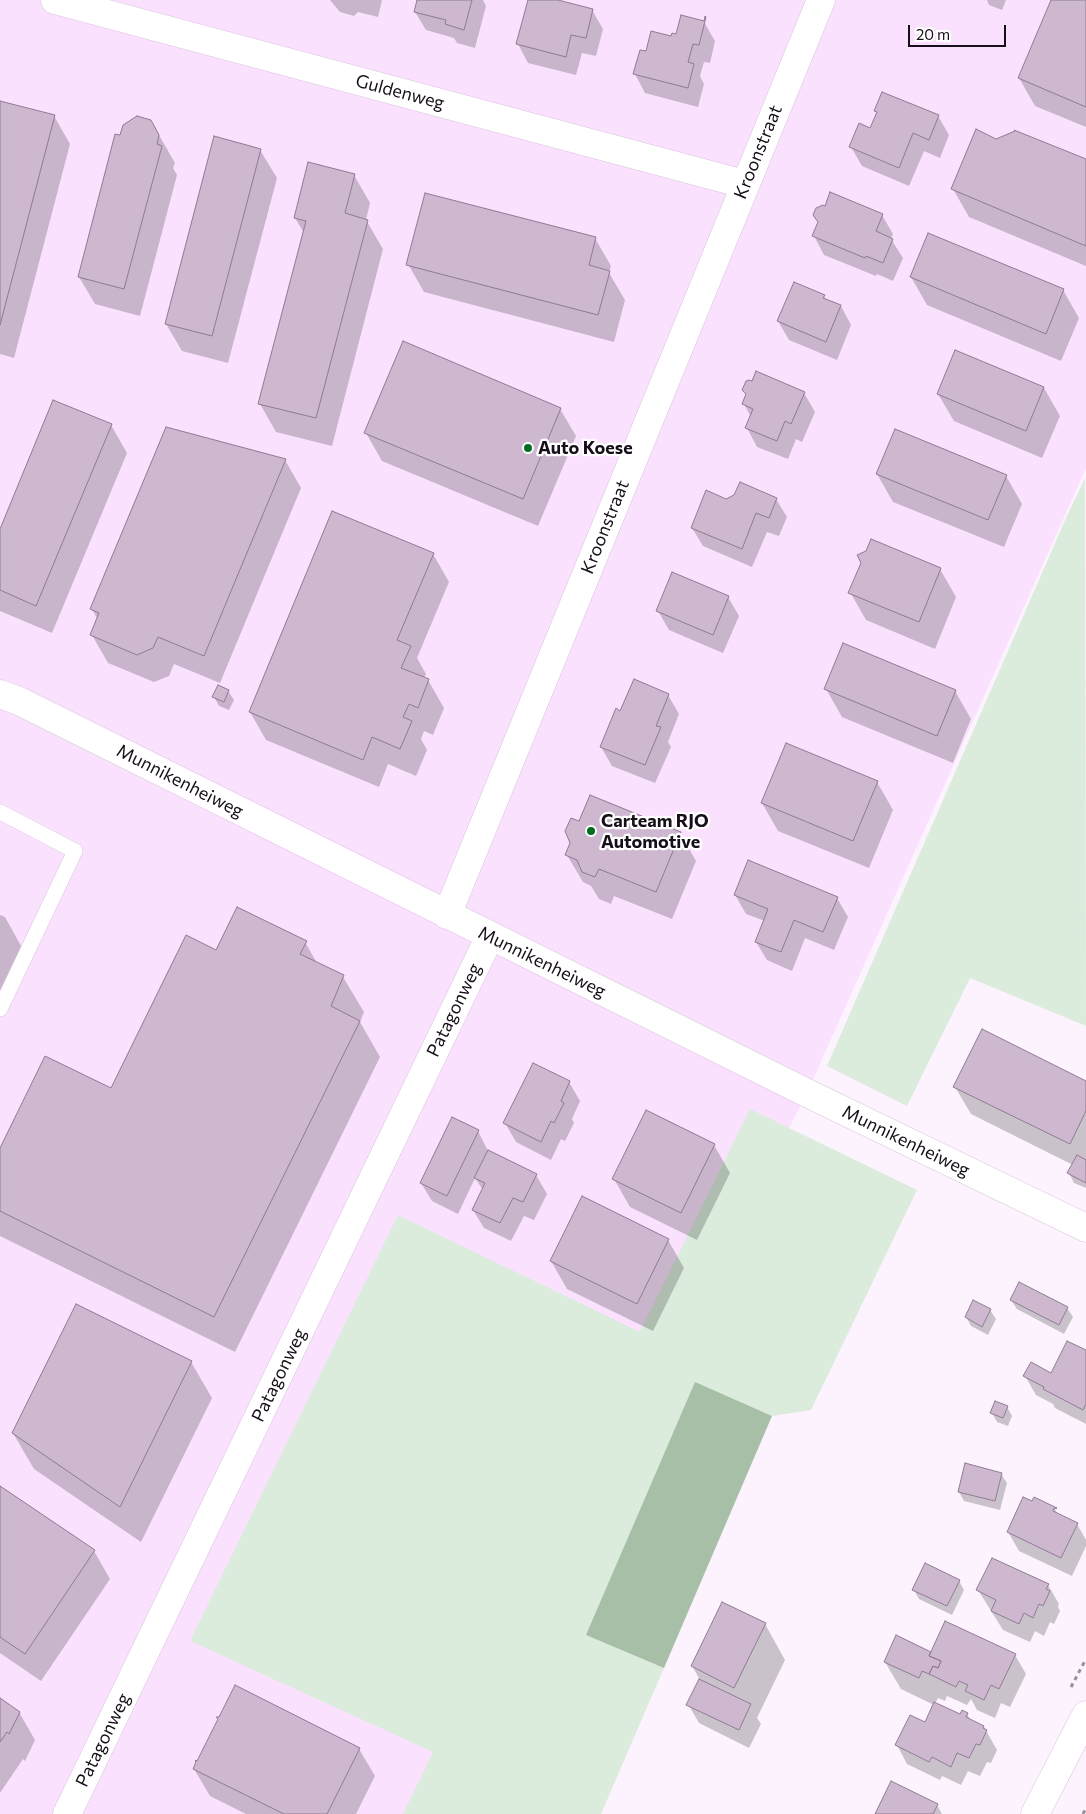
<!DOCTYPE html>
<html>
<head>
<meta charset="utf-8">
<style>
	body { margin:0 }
	#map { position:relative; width:1086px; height:1814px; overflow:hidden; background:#fdf3fe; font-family:Commissioner,sans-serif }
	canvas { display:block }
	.scale { position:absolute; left:908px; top:25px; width:98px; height:22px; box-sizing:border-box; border:2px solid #160e18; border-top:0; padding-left:6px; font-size:15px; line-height:18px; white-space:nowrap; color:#160e18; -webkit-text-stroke:4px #fff; paint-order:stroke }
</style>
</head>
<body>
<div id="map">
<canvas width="1086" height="1814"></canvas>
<div class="scale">20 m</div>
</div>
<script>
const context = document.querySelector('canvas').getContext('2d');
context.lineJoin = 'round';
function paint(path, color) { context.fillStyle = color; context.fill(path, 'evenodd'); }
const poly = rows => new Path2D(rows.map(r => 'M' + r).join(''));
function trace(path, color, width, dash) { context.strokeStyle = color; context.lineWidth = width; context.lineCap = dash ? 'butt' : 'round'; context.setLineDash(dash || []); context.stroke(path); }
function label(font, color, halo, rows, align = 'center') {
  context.font = font + ' Commissioner,sans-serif'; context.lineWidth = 4.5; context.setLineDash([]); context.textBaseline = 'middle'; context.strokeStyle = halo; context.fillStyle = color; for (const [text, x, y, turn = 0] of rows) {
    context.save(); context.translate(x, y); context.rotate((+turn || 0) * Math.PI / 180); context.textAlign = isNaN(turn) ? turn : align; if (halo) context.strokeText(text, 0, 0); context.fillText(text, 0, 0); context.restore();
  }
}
paint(poly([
	[0,0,1086,0,1086,468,807,1093,440,1814,0,1814]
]), '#fae2fe');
paint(poly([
	[1085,478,1086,1026,970,978,907,1106,827,1066,1066,518],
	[750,1109,917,1190,811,1410,772,1416,695,1383,587,1635,664,1668,601,1814,403,1814,433,1752,190,1641,398,1215,640,1332]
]), '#dbecdc');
paint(poly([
	[695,1382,772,1416,664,1668,586,1635]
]), '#a7bea7');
paint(poly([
	[330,0,382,0,378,17,358,12,354,16,340,12],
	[418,0,483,0,486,6,475,48,457,43,454,38,426,30,415,12],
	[529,0,553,0,592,10,603,29,596,56,582,53,576,75,528,63,518,44],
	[987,0,1006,0,1002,10,989,5],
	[1052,0,1086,0,1086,127,1035,106,1019,78],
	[704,22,715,41,710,63,704,62,700,76,704,84,698,107,645,93,635,74,672,38],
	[0,102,54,116,70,144,14,358,0,354],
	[876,111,938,116,949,135,940,158,924,151,909,186,862,166,851,147,871,130,877,114],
	[151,121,175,163,173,168,177,175,140,316,95,304,79,277,121,137],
	[996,140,1086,161,1086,266,969,217,953,189],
	[260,150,277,178,228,363,182,351,166,324],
	[354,175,370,203,366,220,383,249,332,446,276,432,260,404,304,233,295,218],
	[882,215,893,234,891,239,903,258,893,281,877,274,876,276,824,255,814,236,819,222],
	[595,238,611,266,609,273,625,300,614,342,424,292,408,264],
	[911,277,1063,290,1079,318,1061,361,927,305],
	[824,296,826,300,841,306,851,325,837,360,789,340,778,321],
	[1044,388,1060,416,1042,458,954,421,938,394],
	[804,393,815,412,802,442,796,439,788,459,757,447,747,428,751,417,744,404],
	[560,409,576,436,538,526,382,461,366,433],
	[111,425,127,453,52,633,0,611,0,532],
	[285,460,301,488,220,683,174,664,169,676,154,682,108,663,92,635,98,620,92,609],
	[877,474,1006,476,1022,504,1004,547,893,502],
	[776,499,787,517,779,536,767,532,752,567,703,546,692,528,726,500],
	[433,554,449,582,417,658,426,674,424,679,428,680,444,708,433,735,424,731,421,739,427,750,416,776,388,764,379,787,266,740,250,712],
	[940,569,956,597,935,649,866,620,850,592],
	[728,597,739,616,723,653,669,630,658,611],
	[826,689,955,691,971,719,953,763,842,717],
	[228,691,234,700,229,710,219,706,214,697],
	[668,695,679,714,668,742,671,747,655,783,612,766,601,747,621,712],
	[877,782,893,810,869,868,778,831,762,803],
	[580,823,680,833,696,861,672,919,614,896,611,904,599,899,591,886,583,882,567,855],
	[735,895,837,898,848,917,834,950,805,938,792,971,767,960,756,942,765,921,746,914],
	[0,915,5,917,25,953,0,1004],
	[305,942,318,965,343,977,364,1012,360,1022,380,1057,235,1352,0,1236,0,1150,111,1090,217,952],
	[569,1082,580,1101,572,1119,574,1123,565,1141,561,1139,551,1160,516,1142,505,1123],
	[1086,1082,1086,1188,1074,1183,1069,1173,1073,1165,971,1114,955,1087],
	[478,1131,488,1151,536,1175,547,1194,534,1220,524,1216,511,1241,484,1228,473,1210,483,1190,475,1178,458,1214,432,1201,421,1183],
	[714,1145,730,1173,697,1240,630,1207,614,1179],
	[668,1240,684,1268,653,1331,567,1289,551,1261],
	[1011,1300,1067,1308,1073,1317,1064,1334,1017,1309],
	[77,1306,191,1362,212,1398,141,1542,34,1469,13,1433],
	[990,1310,996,1319,988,1335,971,1326,966,1317],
	[1086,1351,1086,1424,1055,1408,1053,1404,1036,1395,1025,1376,1052,1374],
	[1007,1407,1012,1416,1008,1426,997,1422,992,1413],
	[1001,1474,1007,1483,1000,1510,964,1501,959,1492],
	[0,1488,94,1551,110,1579,41,1681,0,1653],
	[1054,1508,1058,1515,1077,1524,1086,1540,1086,1546,1072,1576,1019,1551,1008,1532],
	[959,1581,964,1590,952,1615,919,1599,914,1590],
	[1048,1585,1059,1604,1058,1607,1060,1611,1054,1624,1050,1622,1044,1636,1035,1631,1030,1642,1003,1630,978,1590],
	[765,1624,785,1660,757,1718,761,1724,749,1748,699,1723,688,1704,700,1680,692,1666],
	[930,1653,1015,1655,1026,1674,1010,1707,1001,1703,995,1718,977,1710,971,1699,967,1705,947,1696,945,1701,938,1698,935,1704,960,1716,967,1714,971,1721,984,1727,997,1750,991,1763,987,1762,980,1776,968,1771,961,1785,942,1776,940,1780,907,1764,897,1745,926,1724,934,1705,901,1689,885,1662],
	[0,1699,19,1712,35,1740,25,1761,23,1759,0,1793],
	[359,1749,375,1776,356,1814,246,1814,210,1796,194,1769],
	[937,1805,942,1814,877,1814]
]), '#0003');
const building = poly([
	[417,0,472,0,464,30,445,24,446,20,414,12,417,0],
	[528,0,558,0,593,9,586,38,571,35,566,57,516,44,528,0],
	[1051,0,1086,0,1086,107,1018,78,1051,0],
	[681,15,704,21,705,16,706,17,699,45,693,44,688,62,694,64,688,88,633,74,640,50,646,51,651,31,671,36,672,33,676,34,681,15],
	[882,92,939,115,929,140,913,133,899,168,849,147,859,123,870,128,877,112,874,111,882,92],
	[0,101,55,115,0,325,0,101],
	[137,116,151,120,159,135,157,144,162,146,124,289,78,277,115,134,120,135,123,125,137,116],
	[976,129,996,139,1015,131,1014,130,1086,159,1086,246,951,189,976,129],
	[214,136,261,149,212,336,165,324,214,136],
	[308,162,355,174,345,213,368,220,316,418,258,404,306,221,294,218,308,162],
	[830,192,883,214,876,231,893,239,883,263,866,256,865,258,812,236,818,222,813,215,816,208,823,205,825,206,830,192],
	[425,193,596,237,589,265,610,271,598,315,406,265,425,193],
	[928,233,1064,289,1046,334,910,277,928,233],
	[794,282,825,295,823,298,841,305,826,342,777,321,794,282],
	[403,341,561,408,523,499,364,433,403,341],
	[955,350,1044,387,1026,431,937,394,955,350],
	[756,371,805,392,791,424,785,421,777,441,745,428,753,409,742,404,746,394,742,390,746,381,749,380,752,381,756,371],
	[53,400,112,424,36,606,0,590,0,529,53,400],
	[166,427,286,459,204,656,158,637,153,648,137,655,90,635,99,613,90,609,166,427],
	[895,429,1007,475,988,520,876,474,895,429],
	[740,482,777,498,769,518,756,513,742,549,691,528,706,490,726,499,734,495,740,482],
	[332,511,434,553,397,640,411,646,401,668,429,679,418,708,409,704,403,717,412,721,400,749,372,737,363,760,249,712,332,511],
	[871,539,941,568,919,622,848,593,861,563,857,555,866,551,871,539],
	[672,572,729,596,713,635,656,611,672,572],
	[843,643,956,690,937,736,824,689,843,643],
	[634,679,669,694,656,726,661,727,645,765,600,747,616,708,620,711,634,679],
	[218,685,229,690,224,702,212,697,218,685],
	[786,743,878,781,853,841,761,803,786,743],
	[590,795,681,832,656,892,599,869,595,877,582,872,577,860,565,855,570,843,565,831,571,818,579,821,590,795],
	[748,860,838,897,823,932,794,920,781,952,755,942,768,909,734,895,748,860],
	[237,907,307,941,300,954,344,975,331,1006,360,1021,214,1317,0,1211,0,1148,45,1056,111,1088,186,935,216,950,237,907],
	[982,1029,1086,1081,1086,1111,1070,1144,953,1087,982,1029],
	[533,1063,570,1081,561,1101,564,1103,554,1123,551,1121,541,1142,503,1123,533,1063],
	[646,1110,715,1144,681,1213,612,1179,646,1110],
	[452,1117,479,1130,447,1196,420,1183,452,1117],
	[488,1150,537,1174,523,1202,513,1198,500,1223,472,1210,485,1183,474,1178,488,1150],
	[1077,1155,1086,1160,1086,1183,1067,1173,1077,1155],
	[582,1196,669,1239,637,1304,550,1261,582,1196],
	[1019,1282,1068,1307,1059,1325,1010,1300,1019,1282],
	[973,1300,991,1309,982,1327,965,1317,973,1300],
	[76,1304,192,1361,120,1507,12,1433,76,1304],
	[1067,1341,1086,1350,1086,1404,1083,1410,1043,1389,1044,1387,1023,1376,1031,1362,1051,1373,1067,1341],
	[995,1401,1008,1406,1003,1418,990,1413,995,1401],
	[965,1463,1002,1473,995,1501,958,1492,965,1463],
	[0,1486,95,1550,25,1654,0,1637,0,1486],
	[1023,1497,1032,1501,1034,1497,1057,1508,1056,1509,1054,1508,1053,1511,1078,1523,1061,1558,1007,1532,1023,1497],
	[992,1558,1049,1584,1046,1589,1050,1591,1043,1606,1039,1604,1033,1618,1024,1613,1019,1624,991,1611,996,1600,976,1590,992,1558],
	[925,1563,960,1580,947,1606,912,1590,925,1563],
	[722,1602,766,1623,734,1688,691,1666,722,1602],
	[945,1621,1016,1654,999,1689,991,1685,984,1700,965,1691,968,1685,959,1681,956,1687,929,1674,933,1666,938,1668,941,1661,929,1656,945,1621],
	[896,1635,931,1652,929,1656,941,1661,938,1668,933,1666,929,1674,922,1671,919,1678,884,1662,896,1635],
	[699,1679,751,1704,739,1730,686,1705,699,1679],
	[235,1685,360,1748,327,1814,284,1814,193,1769,196,1762,195,1761,196,1760,197,1761,218,1719,216,1717,219,1717,235,1685],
	[0,1698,20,1712,9,1734,7,1732,0,1742,0,1698],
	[934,1702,960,1714,962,1710,968,1713,966,1717,984,1726,983,1728,987,1730,980,1745,976,1744,969,1758,957,1753,951,1767,932,1757,929,1762,895,1745,910,1715,925,1722,934,1702],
	[891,1781,938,1804,933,1814,875,1814,891,1781]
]);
paint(building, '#cdb8d0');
trace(building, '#907a94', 1);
const service = poly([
	[0,812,75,851,0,1009]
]);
const minor = poly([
	[55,0,744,184],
	[0,694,19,701,807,1093,1086,1228],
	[447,915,821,0],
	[67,1814,490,936],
	[1035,1814,1086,1715]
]);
trace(service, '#dbc2de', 16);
trace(minor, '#dbc2de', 29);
trace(poly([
	[1071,1687,1086,1659],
	[1083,1814,1086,1808]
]), '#988f99', 3, [4, 4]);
trace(service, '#fff', 15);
trace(minor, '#fff', 28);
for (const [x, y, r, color] of [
	[528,448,5,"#016e1f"],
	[591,831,5,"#016e1f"]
]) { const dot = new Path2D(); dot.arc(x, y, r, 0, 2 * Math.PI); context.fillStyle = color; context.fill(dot); trace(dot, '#fff', 2); }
label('18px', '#160e18', '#fff', [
	["Guldenweg",400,92,15],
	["Kroonstraat",758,152,-68],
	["Kroonstraat",605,527,-68],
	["Munnikenheiweg",180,781,27],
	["Munnikenheiweg",542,962,26],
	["Patagonweg",454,1010,-64],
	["Munnikenheiweg",906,1141,26],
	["Patagonweg",279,1375,-64],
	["Patagonweg",103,1740,-64]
]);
label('bold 18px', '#160e18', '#fff', [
	["Auto Koese",538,448],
	["Carteam RJO",601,821],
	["Automotive",601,842]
], 'left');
</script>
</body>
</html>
